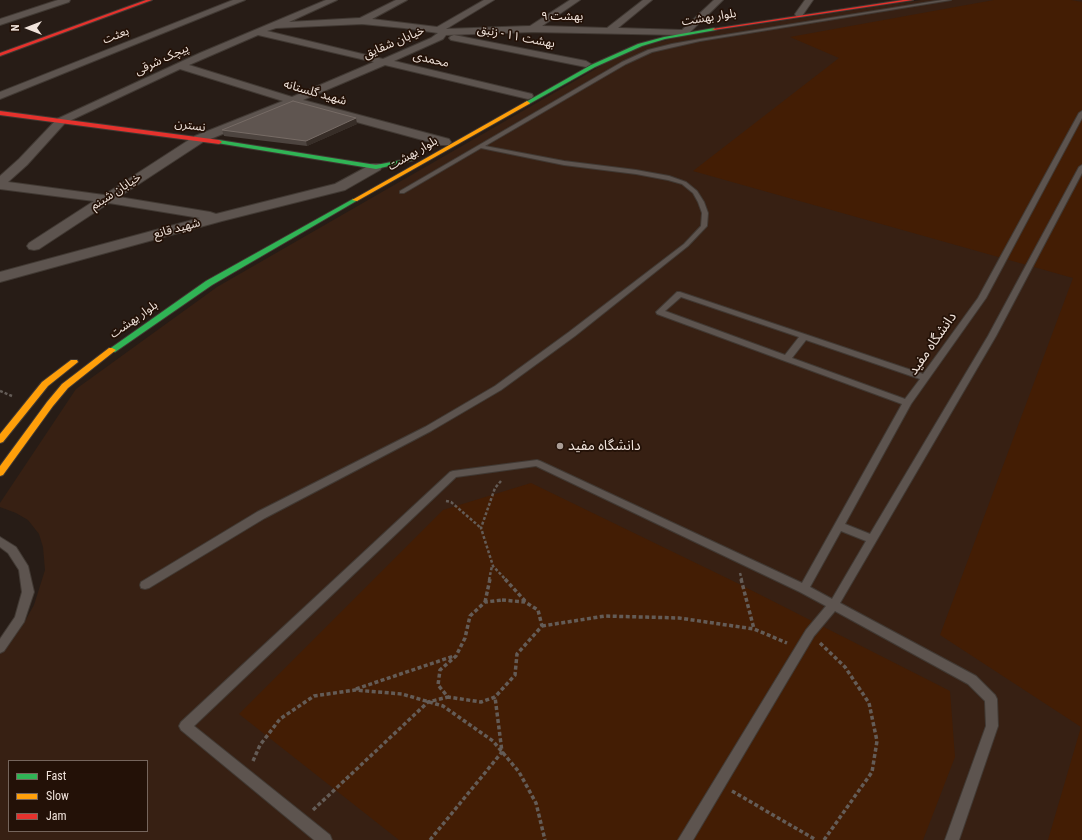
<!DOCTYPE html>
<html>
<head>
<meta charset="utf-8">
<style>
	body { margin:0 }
	#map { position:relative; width:1082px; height:840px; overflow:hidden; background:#271c16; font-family:"Roboto Condensed",sans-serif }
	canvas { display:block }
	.legend { position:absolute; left:8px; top:760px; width:140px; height:72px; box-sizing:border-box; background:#231107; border:1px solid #75655c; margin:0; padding:5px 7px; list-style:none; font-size:12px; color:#f0e3db }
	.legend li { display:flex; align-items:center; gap:8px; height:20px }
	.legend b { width:20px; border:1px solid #75655c }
	.north { position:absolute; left:8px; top:8px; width:40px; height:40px; -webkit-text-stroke:3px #231107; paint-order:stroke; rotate:270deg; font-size:11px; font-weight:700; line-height:16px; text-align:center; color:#f0e3db }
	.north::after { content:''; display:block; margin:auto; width:14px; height:18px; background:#f0e3db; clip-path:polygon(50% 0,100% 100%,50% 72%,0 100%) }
</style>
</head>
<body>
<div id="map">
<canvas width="1082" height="840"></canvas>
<ul class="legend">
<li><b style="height:5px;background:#30b455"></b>Fast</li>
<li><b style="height:5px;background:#ff9f0a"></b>Slow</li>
<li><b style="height:5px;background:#e5322d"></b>Jam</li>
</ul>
<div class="north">N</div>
</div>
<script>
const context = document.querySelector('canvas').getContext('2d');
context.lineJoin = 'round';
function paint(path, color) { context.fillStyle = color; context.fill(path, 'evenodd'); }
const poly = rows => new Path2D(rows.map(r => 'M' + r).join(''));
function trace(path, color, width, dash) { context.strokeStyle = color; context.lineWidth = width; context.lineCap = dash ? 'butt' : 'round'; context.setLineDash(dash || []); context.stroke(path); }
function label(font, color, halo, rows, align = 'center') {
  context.font = font + ' "Roboto Condensed","Noto Sans Arabic",sans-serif'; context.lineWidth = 3.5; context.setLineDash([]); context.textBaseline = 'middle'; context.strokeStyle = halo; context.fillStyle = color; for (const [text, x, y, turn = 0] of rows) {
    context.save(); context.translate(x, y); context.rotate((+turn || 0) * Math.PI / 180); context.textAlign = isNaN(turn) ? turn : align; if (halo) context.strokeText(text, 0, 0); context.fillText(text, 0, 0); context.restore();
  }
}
paint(poly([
	[921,0,1082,0,1082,840,0,840,0,654,25,621,34,605,45,570,43,547,39,534,28,520,16,513,0,507,0,503,76,389,217,287,606,63,640,47,683,36],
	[9,761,147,761,147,831,9,831]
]), '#372013');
paint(poly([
	[994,0,1071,0,1082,2,1082,840,1048,840,1081,727,940,635,1073,278,693,171,839,58,790,37],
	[531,483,737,583,950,691,955,757,923,840,399,840,239,714,443,510]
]), '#431d04');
const lane = poly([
	[942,0,951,0,700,41,652,52,626,64,485,146,564,161,636,170,669,176,686,182,697,191,704,202,708,213,707,226,688,246,575,336,501,390,431,431,265,518,149,588,145,589,141,588,140,585,141,582,257,512,425,427,495,386,569,332,684,244,701,226,702,213,698,202,693,193,682,184,668,180,636,174,564,165,481,148,404,193,400,193,400,191,622,62,648,50,672,44,700,39,942,0],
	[1082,111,1082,118,986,298,911,404,845,524,870,534,988,336,1079,167,1082,165,1082,173,996,336,840,603,976,676,995,695,997,699,998,726,959,840,945,840,986,726,985,701,968,684,835,611,814,636,693,840,678,840,806,630,826,606,800,592,536,466,456,477,194,726,330,835,332,840,314,840,181,730,179,726,181,722,450,472,453,471,537,460,540,461,802,583,902,404,657,314,656,312,677,292,680,292,923,374,978,298,1079,113,1082,111],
	[681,297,799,337,785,355,665,311,681,297],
	[806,340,920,379,905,399,792,358,806,340],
	[841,531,866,541,832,599,810,587,841,531],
	[0,537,16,547,28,566,34,592,24,622,4,651,0,653,0,639,15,617,22,592,19,570,8,553,0,547,0,537]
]);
const street = poly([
	[58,0,70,0,69,2,0,25,0,19,58,0],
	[233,0,245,0,0,99,0,92,233,0],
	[326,0,337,0,289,22,360,18,396,0,407,0,372,19,437,27,484,0,494,0,446,29,530,26,570,0,580,0,542,26,607,28,643,0,652,0,618,28,682,30,714,0,723,0,689,33,681,35,532,32,446,35,443,39,394,61,532,94,533,96,532,98,528,99,385,65,303,100,449,139,451,142,449,145,441,145,294,105,203,142,119,197,210,212,216,214,335,184,372,164,380,164,382,167,380,170,345,190,222,221,0,282,0,272,200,218,109,203,39,249,34,250,29,249,27,246,29,243,94,201,0,189,0,176,19,159,57,119,200,53,326,0],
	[362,24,404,28,438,33,431,38,383,59,267,31,276,28,362,24],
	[258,35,374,62,292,97,189,65,258,35],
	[180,69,283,101,195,136,104,195,8,182,27,165,65,123,180,69],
	[805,0,813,0,802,16,796,16,795,14,805,0],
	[454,35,586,61,591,64,586,67,451,40,449,38,451,36,454,35]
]);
const fast = poly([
	[714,28,716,30,665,39,642,46,595,67,529,104,524,103,591,65,638,44,664,37,714,28],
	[219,140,376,165,412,158,415,160,376,169,217,143,216,142,219,140],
	[353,199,358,200,212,285,115,352,112,352,108,350,206,281,353,199]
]);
const slow = poly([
	[527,101,530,103,529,104,357,201,352,200,527,101],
	[109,348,112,348,116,350,68,388,53,406,3,475,0,476,0,466,47,402,62,384,109,348],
	[71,360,77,360,78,362,48,386,3,442,0,443,0,434,42,382,71,360]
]);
const jam = poly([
	[146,0,152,0,0,56,0,53,146,0],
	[903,0,913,0,714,30,712,29,903,0],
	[0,111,219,140,222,142,219,144,0,115,0,111]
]);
trace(lane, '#413933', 2);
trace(street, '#413933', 2);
trace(fast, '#413933', 2);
trace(slow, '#413933', 2);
trace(jam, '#413933', 2);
trace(poly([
	[0,391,12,396],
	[501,481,495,488,481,528,493,566,506,580],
	[446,501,451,502,481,528],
	[740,573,742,580],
	[489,580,492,566]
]), '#645c57', 2.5, [3, 2]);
trace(poly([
	[505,579,525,601],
	[741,579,754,629],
	[502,600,525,602,538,610,542,626,517,654,515,675,495,697,481,702,448,697,438,685,440,670,456,656,465,638,470,616,485,602,502,600],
	[485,602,490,579],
	[542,626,605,616,679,618,754,629,787,643],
	[820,643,845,667,869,703,877,741,872,772,824,840],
	[356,689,454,656],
	[253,761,260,745,280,719,314,696,355,690,402,694,443,706,493,741,519,772,536,803,545,840],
	[732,791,816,840],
	[313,810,428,702,448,697],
	[430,840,502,752,495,697]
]), '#645c57', 3.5, [4, 2.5]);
paint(lane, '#5d544f');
paint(street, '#5d544f');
paint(fast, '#30b455');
paint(slow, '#ff9f0a');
paint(jam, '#e5322d');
paint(poly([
	[357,124,307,146,224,136,222,130]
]), '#4d443f');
paint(poly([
	[356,118,357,124,307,146,306,141]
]), '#372d27');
const building = poly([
	[293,101,356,118,306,141,222,130,293,101]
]);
paint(building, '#5f5550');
trace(building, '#766b65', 1);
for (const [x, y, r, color] of [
	[560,446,4,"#aa9d96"]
]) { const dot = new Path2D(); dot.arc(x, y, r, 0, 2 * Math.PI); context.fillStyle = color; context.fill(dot); trace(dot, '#231107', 1.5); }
label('12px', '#f0e3db', '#231107', [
	["بهشت ۹",562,17],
	["بلوار بهشت",709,18,-9],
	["بعثت",116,36,-22],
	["بهشت ۱۱ - زنبق",516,37,11],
	["خیابان شقایق",394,43,-23],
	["پیچک شرقی",162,60,-25],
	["محمدی",431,60,13],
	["شهید گلستانه",315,93,16],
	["نسترن",190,126,8],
	["بلوار بهشت",413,154,-30],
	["خیابان شبنم",116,192,-33],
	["شهید قانع",177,229,-15],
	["بلوار بهشت",134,320,-35]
]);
label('14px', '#f0e3db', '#231107', [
	["دانشگاه مفید",933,344,-55]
]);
label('14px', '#f0e3db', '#231107', [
	["دانشگاه مفید",568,446]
], 'left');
</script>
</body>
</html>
